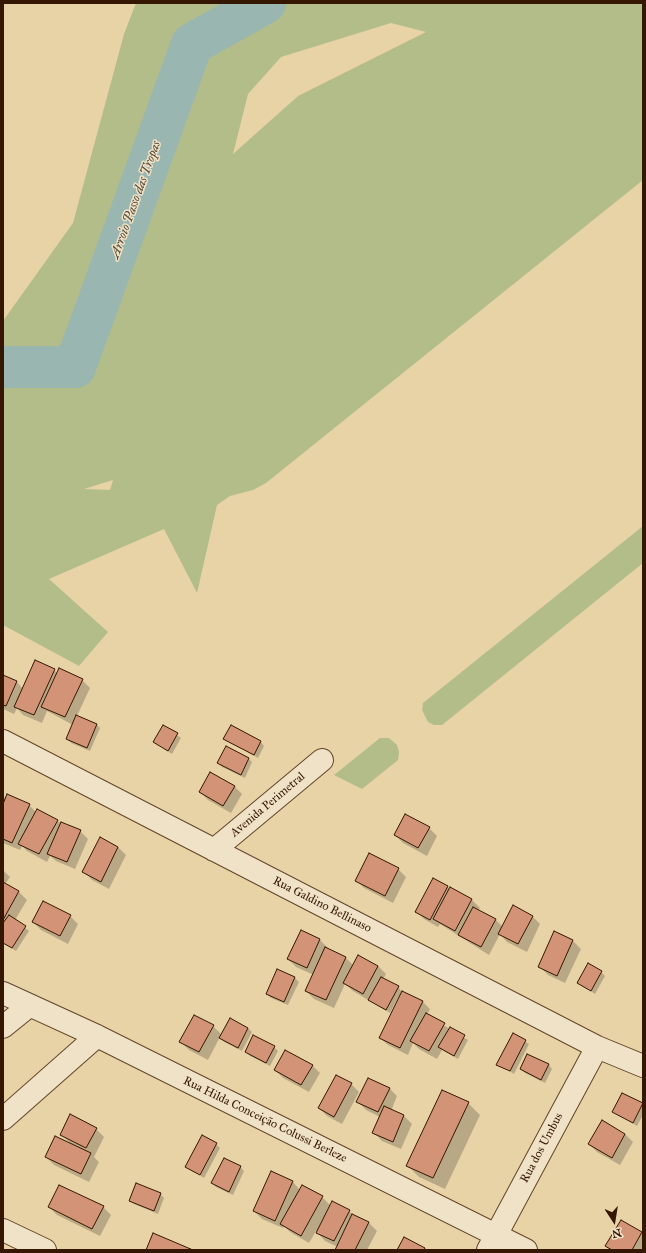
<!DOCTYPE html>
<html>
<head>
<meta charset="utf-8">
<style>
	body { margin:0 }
	#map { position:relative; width:646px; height:1253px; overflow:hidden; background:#e8d3a7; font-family:"IM FELL Great Primer",serif }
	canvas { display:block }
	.frame { position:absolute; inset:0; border:4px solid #341601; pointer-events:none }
	.north { position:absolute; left:594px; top:1201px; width:40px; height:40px; -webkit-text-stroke:3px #f0e2c6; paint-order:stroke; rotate:168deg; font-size:11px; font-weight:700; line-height:16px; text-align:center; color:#341601 }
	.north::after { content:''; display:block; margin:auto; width:14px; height:18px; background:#341601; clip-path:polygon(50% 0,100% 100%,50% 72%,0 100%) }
</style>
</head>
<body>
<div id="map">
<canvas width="646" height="1253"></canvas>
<div class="frame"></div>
<div class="north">N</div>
</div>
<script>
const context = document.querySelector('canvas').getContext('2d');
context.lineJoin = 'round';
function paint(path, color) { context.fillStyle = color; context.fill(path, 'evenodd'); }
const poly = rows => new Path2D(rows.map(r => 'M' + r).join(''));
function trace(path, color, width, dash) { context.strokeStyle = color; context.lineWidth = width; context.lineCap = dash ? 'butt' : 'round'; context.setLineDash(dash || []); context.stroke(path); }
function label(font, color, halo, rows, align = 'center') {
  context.font = font + ' "IM FELL Great Primer",serif'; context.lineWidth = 3; context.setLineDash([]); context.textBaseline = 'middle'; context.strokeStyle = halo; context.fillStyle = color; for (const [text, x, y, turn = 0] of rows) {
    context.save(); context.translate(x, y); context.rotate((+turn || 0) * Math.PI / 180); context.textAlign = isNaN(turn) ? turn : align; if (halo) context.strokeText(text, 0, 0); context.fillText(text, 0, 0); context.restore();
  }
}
paint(poly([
	[136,3,643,3,643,180,266,483,253,490,230,496,217,505,197,593,164,529,49,579,108,632,79,666,3,625,3,321,73,223,124,34],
	[391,23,426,32,298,96,233,154,248,94,281,57],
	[113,480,110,490,84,489],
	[643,526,643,563,442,725,434,725,428,722,422,710,423,703],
	[380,738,389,738,397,745,399,752,398,760,362,789,334,775]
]), '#b3bd89');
paint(poly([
	[54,670,58,674,82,680,90,688,77,716,96,724,100,728,90,751,71,743,67,739,73,725,47,711,42,723,23,715,17,708,14,714,3,709,3,676,17,682,23,689],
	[164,726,181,738,172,754,154,742],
	[225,739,261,742,264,746,258,758],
	[249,759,252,762,245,778,222,767,218,763],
	[234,786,242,794,231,813,208,800,200,792],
	[3,796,6,799,29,805,36,812,80,831,88,839,75,869,56,861,50,856,47,862,27,851,22,846,20,850,3,843],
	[429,828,437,836,427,856,403,843,395,835],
	[118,847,126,855,109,889,92,880,84,872],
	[398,869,406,877,393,903,364,888,356,880],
	[3,870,10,877,5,884,19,892,27,900,15,920,29,931,16,951,3,943],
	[447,887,472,900,480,908,478,911,496,920,503,927,532,916,540,924,527,952,507,942,500,934,489,955,440,924,438,927,424,919,416,911],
	[70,916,78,924,68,944,41,930,33,922],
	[301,931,320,940,328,948,327,949,346,958,354,966,378,966,386,974,383,979,398,986,401,991,422,1001,430,1009,427,1015,468,1040,458,1059,442,1050,437,1059,419,1049,413,1043,408,1055,388,1045,380,1038,400,997,399,996,390,1013,353,991,345,984,334,1008,314,999,306,991,314,975,296,967,288,959],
	[573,941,581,949,565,983,548,975,540,967],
	[278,971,295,978,299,982,288,1005,271,998,267,994],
	[601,972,605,976,595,994,578,983],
	[213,1026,222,1035,248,1028,252,1032,242,1051,224,1042,220,1037,208,1060,189,1050,181,1042],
	[513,1034,529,1044,514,1074,498,1064],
	[274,1047,278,1051,270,1066,250,1056,246,1052],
	[528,1055,549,1065,552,1069,545,1083,525,1073,521,1069],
	[312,1065,320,1073,309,1092,283,1078,275,1070],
	[351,1084,359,1092,342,1124,327,1116,319,1108],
	[389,1088,397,1096,391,1111,404,1116,412,1124,401,1149,382,1141,374,1133,380,1117,366,1110,358,1102],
	[623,1094,643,1104,643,1115,637,1126,614,1112],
	[468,1103,480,1115,445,1189,419,1177,407,1165],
	[96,1129,104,1137,94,1157,99,1162,89,1182,54,1165,46,1157,71,1144,61,1134],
	[625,1134,633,1142,620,1165,597,1152,589,1144],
	[216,1144,220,1148,204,1178,186,1166],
	[240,1167,244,1171,233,1195,216,1187,212,1183],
	[271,1173,293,1182,300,1190,322,1197,331,1206,349,1211,355,1217,369,1223,377,1231,367,1250,336,1250,338,1247,325,1241,316,1231,309,1243,290,1232,284,1226,283,1228,262,1219,254,1211],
	[160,1194,164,1198,158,1214,134,1204,130,1200],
	[49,1207,103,1207,111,1215,100,1236,57,1215],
	[641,1233,643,1235,643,1250,610,1250,607,1246]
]), '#0003');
trace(poly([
	[3,367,75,367,192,44,265,3]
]), '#99b6b0', 42);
const building = poly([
	[35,660,55,669,34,715,14,707,35,660],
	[59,668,83,679,65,717,41,707,59,668],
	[3,675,17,681,6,706,3,705,3,675],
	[76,715,97,724,87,748,66,739,76,715],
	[163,725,178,733,168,751,153,742,163,725],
	[231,725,261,741,254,755,223,739,231,725],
	[226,746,249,758,241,775,217,763,226,746],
	[210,772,235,786,223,806,199,792,210,772],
	[7,794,30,804,12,843,3,839,3,804,7,794],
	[37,809,58,820,39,854,18,844,37,809],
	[405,814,430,827,418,848,394,835,405,814],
	[61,822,81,830,67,862,47,854,61,822],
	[100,837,118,847,101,882,82,872,100,837],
	[369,853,399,868,385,896,355,881,369,853],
	[433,878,448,886,430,920,415,912,433,878],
	[3,882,19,891,3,920,3,882],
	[450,887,472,899,455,931,433,919,450,887],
	[43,901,71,915,60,936,32,922,43,901],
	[513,905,533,916,518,944,498,934,513,905],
	[473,907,496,919,481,947,458,935,473,907],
	[9,915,26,926,12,948,3,943,3,923,9,915],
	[301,930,320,939,307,968,287,959,301,930],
	[554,931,573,940,557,976,538,967,554,931],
	[325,947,346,957,326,1000,305,991,325,947],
	[358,955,378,966,363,994,343,983,358,955],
	[588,963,602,971,591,991,577,983,588,963],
	[277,969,295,977,284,1002,266,994,277,969],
	[381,977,399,986,386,1010,368,1000,381,977],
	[402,991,423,1001,400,1048,379,1038,402,991],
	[426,1013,445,1023,429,1051,410,1041,426,1013],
	[194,1015,214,1025,199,1052,179,1042,194,1015],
	[230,1018,248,1028,238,1048,219,1038,230,1018],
	[450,1027,465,1035,454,1056,438,1047,450,1027],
	[513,1033,526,1040,510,1071,496,1065,513,1033],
	[253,1035,275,1046,266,1063,245,1052,253,1035],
	[285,1050,313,1065,301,1085,274,1070,285,1050],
	[527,1054,549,1064,541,1080,520,1069,527,1054],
	[336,1075,352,1083,334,1117,318,1108,336,1075],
	[368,1078,390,1088,378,1112,356,1102,368,1078],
	[442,1090,469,1102,433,1178,406,1166,442,1090],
	[622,1093,643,1103,633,1123,612,1112,622,1093],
	[384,1106,404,1115,393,1142,372,1133,384,1106],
	[70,1114,97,1128,86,1148,60,1135,70,1114],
	[602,1120,625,1134,612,1158,588,1144,602,1120],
	[202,1135,217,1143,200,1175,185,1167,202,1135],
	[55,1136,91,1153,81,1174,45,1157,55,1136],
	[224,1158,241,1166,229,1192,211,1183,224,1158],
	[271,1171,293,1181,275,1221,253,1211,271,1171],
	[136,1183,161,1193,154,1211,129,1201,136,1183],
	[59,1185,104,1206,92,1229,48,1207,59,1185],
	[302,1185,323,1196,301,1236,280,1224,302,1185],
	[332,1201,350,1210,334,1241,316,1233,332,1201],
	[352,1214,369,1222,355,1250,335,1250,352,1214],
	[621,1220,642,1232,632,1250,612,1250,605,1246,621,1220],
	[153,1233,193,1250,146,1250,153,1233],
	[404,1237,425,1248,424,1250,397,1250,404,1237]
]);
paint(building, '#d29376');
trace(building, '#341601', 1);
const street = poly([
	[3,741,597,1047,643,1066],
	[214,850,322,760],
	[3,993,97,1036,526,1250],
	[3,1027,29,1006],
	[3,1119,97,1036],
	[3,1230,45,1250],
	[488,1250,597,1047]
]);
trace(street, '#61452a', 24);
trace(street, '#f0e2c6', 22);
label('12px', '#341601', '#f0e2c6', [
	["Avenida Perimetral",268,805,-40],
	["Rua Galdino Bellinaso",322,905,27],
	["Rua Hilda Conceição Colussi Berleze",265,1120,26],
	["Rua dos Umbus",542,1148,-62]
]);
label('italic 13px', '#524636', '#f0e2c6', [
	["Arroio Passo das Tropas",136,200,-70]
]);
</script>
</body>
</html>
